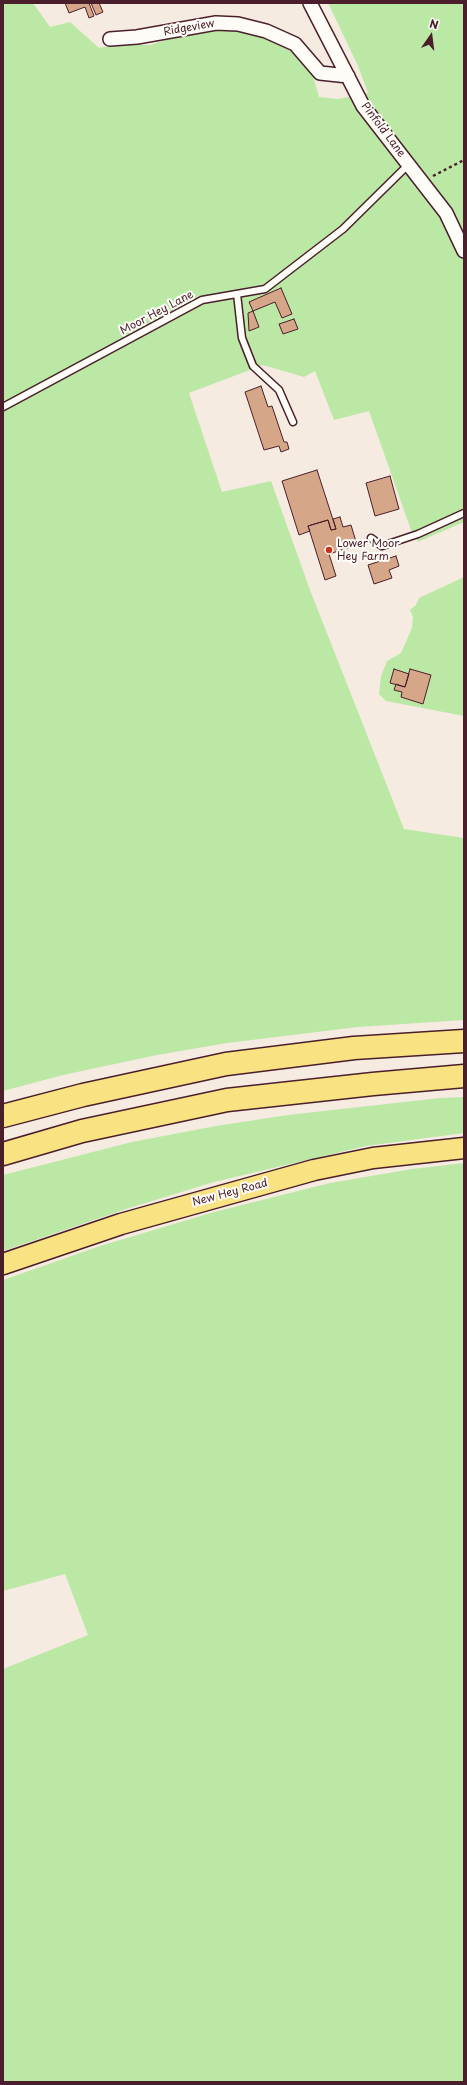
<!DOCTYPE html>
<html>
<head>
<meta charset="utf-8">
<style>
	body { margin:0 }
	#map { position:relative; width:467px; height:2085px; overflow:hidden; background:#f5ebe1; font-family:"Playpen Sans",sans-serif }
	canvas { display:block }
	.frame { position:absolute; inset:0; border:4px solid #4a1f2b; pointer-events:none }
	.north { position:absolute; left:411px; top:16px; width:40px; height:40px; -webkit-text-stroke:3px #fdfcf7; paint-order:stroke; rotate:14deg; font-size:11px; font-weight:700; line-height:16px; text-align:center; color:#4a1f2b }
	.north::after { content:''; display:block; margin:auto; width:14px; height:18px; background:#4a1f2b; clip-path:polygon(50% 0,100% 100%,50% 72%,0 100%) }
</style>
</head>
<body>
<div id="map">
<canvas width="467" height="2085"></canvas>
<div class="frame"></div>
<div class="north">N</div>
</div>
<script>
const context = document.querySelector('canvas').getContext('2d');
context.lineJoin = 'round';
function paint(path, color) { context.fillStyle = color; context.fill(path, 'evenodd'); }
const poly = rows => new Path2D(rows.map(r => 'M' + r).join(''));
function trace(path, color, width, dash) { context.strokeStyle = color; context.lineWidth = width; context.lineCap = dash ? 'butt' : 'round'; context.setLineDash(dash || []); context.stroke(path); }
function label(font, color, halo, rows, align = 'center') {
  context.font = font + ' "Playpen Sans",sans-serif'; context.lineWidth = 4; context.setLineDash([]); context.textBaseline = 'middle'; context.strokeStyle = halo; context.fillStyle = color; for (const [text, x, y, turn = 0] of rows) {
    context.save(); context.translate(x, y); context.rotate((+turn || 0) * Math.PI / 180); context.textAlign = isNaN(turn) ? turn : align; if (halo) context.strokeText(text, 0, 0); context.fillText(text, 0, 0); context.restore();
  }
}
paint(poly([
	[3,3,33,3,50,27,70,22,99,48,115,45,150,45,198,30,233,29,272,38,296,55,313,76,319,97,338,99,368,93,358,66,328,3,464,3,464,522,418,542,411,530,369,411,334,420,315,371,304,377,263,365,189,393,222,492,271,481,310,590,404,829,464,838,464,1020,358,1027,227,1043,157,1055,63,1075,3,1091],
	[464,577,464,716,386,701,379,694,381,676,387,661,401,653,412,628,413,617,410,610,416,605,419,598],
	[464,1097,464,1133,366,1146,214,1182,126,1209,3,1251,3,1175,132,1142,216,1126,288,1115,440,1098],
	[464,1163,464,2082,3,2082,3,1669,88,1635,65,1574,3,1591,3,1280,100,1246,214,1212,330,1183,412,1169]
]), '#bce8a6');
const building = poly([
	[65,3,89,3,94,16,89,18,85,7,69,13,65,3],
	[91,3,99,3,103,12,96,15,91,3],
	[281,288,292,314,282,318,275,302,253,311,249,302,281,288],
	[253,311,259,327,249,331,248,313,253,311],
	[294,319,298,329,283,334,279,324,294,319],
	[261,386,268,407,272,406,284,442,287,442,289,449,281,452,279,446,264,450,245,392,261,386],
	[317,470,336,529,331,530,328,520,308,526,310,531,299,535,282,481,317,470],
	[390,476,399,509,375,516,366,483,390,476],
	[340,517,343,527,351,525,357,545,329,554,336,576,325,580,308,526,328,520,331,530,336,529,333,519,340,517],
	[396,556,399,566,389,570,392,578,374,584,368,565,396,556],
	[394,669,409,674,405,687,390,683,394,669],
	[410,669,431,675,423,704,401,697,402,692,394,690,396,684,405,687,410,669]
]);
paint(building, '#d6a689');
trace(building, '#4a1f2b', 1);
const lane = poly([
	[237,294,242,338,253,366,279,390,293,422],
	[3,407,202,300,265,289,343,229,409,164],
	[371,538,382,546,418,534,464,513]
]);
const street = poly([
	[310,3,363,106,446,213,464,251],
	[110,39,137,37,216,23,238,24,266,31,295,44,320,73,348,76]
]);
const primary = poly([
	[3,1264,121,1224,314,1170,373,1158,464,1148]
]);
const highway = poly([
	[3,1116,83,1095,226,1064,354,1048,464,1041],
	[3,1154,82,1131,227,1100,373,1084,464,1076]
]);
trace(lane, '#4a1f2b', 9);
trace(street, '#4a1f2b', 16);
trace(primary, '#4a1f2b', 23);
trace(highway, '#4a1f2b', 25);
trace(poly([
	[433,176,464,160]
]), '#4a1f2b', 2.5, [3, 3]);
trace(lane, '#fdfcf7', 6);
trace(street, '#fdfcf7', 13);
trace(primary, '#f8e281', 20);
trace(highway, '#f8e281', 22);
for (const [x, y, r, color] of [
	[329,550,4,"#c8321e"]
]) { const dot = new Path2D(); dot.arc(x, y, r, 0, 2 * Math.PI); context.fillStyle = color; context.fill(dot); trace(dot, '#fdfcf7', 1.5); }
label('11px', '#4a1f2b', '#fdfcf7', [
	["Ridgeview",189,28,-10],
	["Pinfold Lane",383,130,53],
	["Moor Hey Lane",157,313,-28],
	["New Hey Road",230,1193,-15]
]);
label('11px', '#4a1f2b', '#fdfcf7', [
	["Lower Moor",337,544],
	["Hey Farm",337,557]
], 'left');
</script>
</body>
</html>
